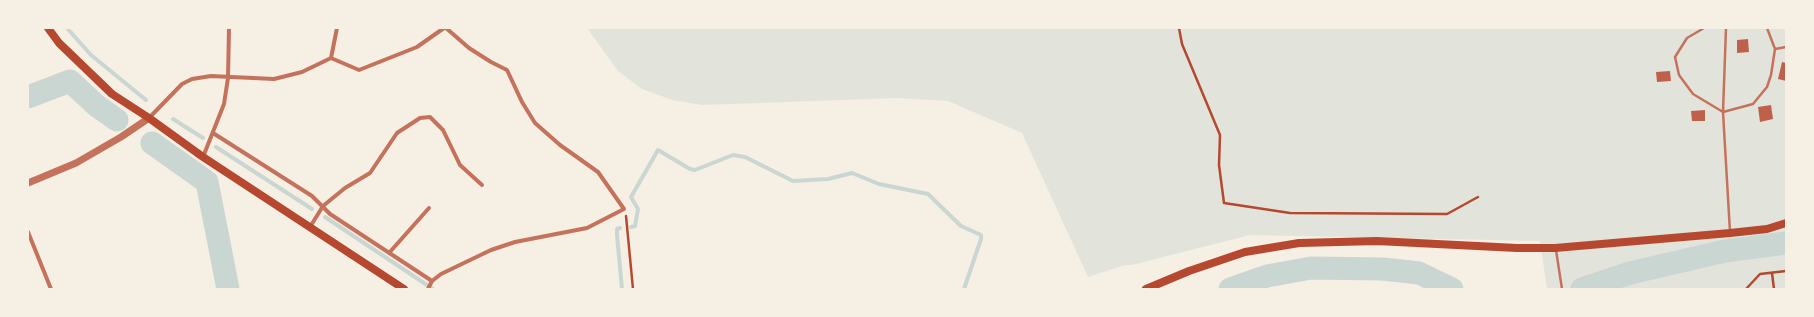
<!DOCTYPE html>
<html>
<head>
<meta charset="utf-8">
<style>
	body { margin:0 }
	#map { position:relative; width:1814px; height:317px; overflow:hidden; background:#f6efe4; font-family:"Titillium Web",sans-serif }
	canvas { display:block }
	.frame { position:absolute; inset:0; border:29px solid #f6efe4; pointer-events:none }
</style>
</head>
<body>
<div id="map">
<canvas width="1814" height="317"></canvas>
<div class="frame"></div>
</div>
<script>
const context = document.querySelector('canvas').getContext('2d');
context.lineJoin = 'round';
function paint(path, color) { context.fillStyle = color; context.fill(path, 'evenodd'); }
const poly = rows => new Path2D(rows.map(r => 'M' + r).join(''));
function trace(path, color, width, dash) { context.strokeStyle = color; context.lineWidth = width; context.lineCap = dash ? 'butt' : 'round'; context.setLineDash(dash || []); context.stroke(path); }
paint(poly([
	[587,28,1786,28,1786,289,1547,289,1540,241,1250,235,1132,265,1125,265,1088,277,1022,133,948,101,898,98,702,105,672,100,642,89,618,71]
]), '#e2e4dc');
trace(poly([
	[67,28,91,55,146,100],
	[173,119,203,138],
	[216,147,312,209],
	[325,217,433,289],
	[631,227,635,226,638,209,631,197,658,150,690,169,695,170,733,155,745,157,793,181,828,179,852,173,879,184,928,194,961,226,981,235,981,239,964,289],
	[620,228,617,229,617,235,622,289]
]), '#c9d6d2', 4);
trace(poly([
	[28,97,70,81,97,106,117,120],
	[152,143,207,182,228,289],
	[1230,289,1267,276,1311,268,1383,269,1419,273,1452,289],
	[1582,289,1630,273,1725,251,1786,243]
]), '#c9d6d2', 23);
paint(poly([
	[1748,39,1749,52,1737,53,1737,40],
	[1782,62,1786,63,1786,81,1778,79],
	[1670,71,1671,81,1657,82,1656,72],
	[1771,105,1773,119,1760,122,1758,107],
	[1705,110,1705,121,1692,121,1691,111]
]), '#bf614a');
trace(poly([
	[1179,28,1182,44,1220,135,1219,165,1224,203,1290,213,1447,214,1478,197],
	[626,216,633,289],
	[1772,273,1774,289],
	[1746,289,1760,274,1786,271]
]), '#b5482f', 2.5);
trace(poly([
	[1704,28,1687,38,1675,57,1679,75,1693,94,1723,112,1753,104,1767,87,1771,75,1775,49,1786,47],
	[1726,28,1723,112,1730,232],
	[1767,28,1775,49],
	[1556,250,1562,289]
]), '#c5725c', 2.5);
trace(poly([
	[331,58,337,28],
	[149,118,182,84,192,79,211,76,274,79,302,72,331,58,359,70,417,47,444,28],
	[213,133,312,196,330,214,432,281],
	[203,157,224,104,228,78,229,28],
	[310,227,323,206,345,188,370,173,397,133,420,118,430,117,443,130,460,165,482,185],
	[28,232,51,289],
	[389,253,429,208],
	[428,289,432,281,441,274,491,250,515,242,587,228,624,209,598,172,560,145,535,123,522,102,507,70,491,62,469,48,446,28]
]), '#c5725c', 4);
trace(poly([
	[28,183,76,163,121,137,149,118]
]), '#c5725c', 7);
trace(poly([
	[48,28,59,43,112,94,149,118,203,157,404,289],
	[1146,289,1189,271,1245,252,1299,243,1377,241,1517,248,1555,248,1730,233,1767,229,1786,223]
]), '#b5482f', 8);
</script>
</body>
</html>
